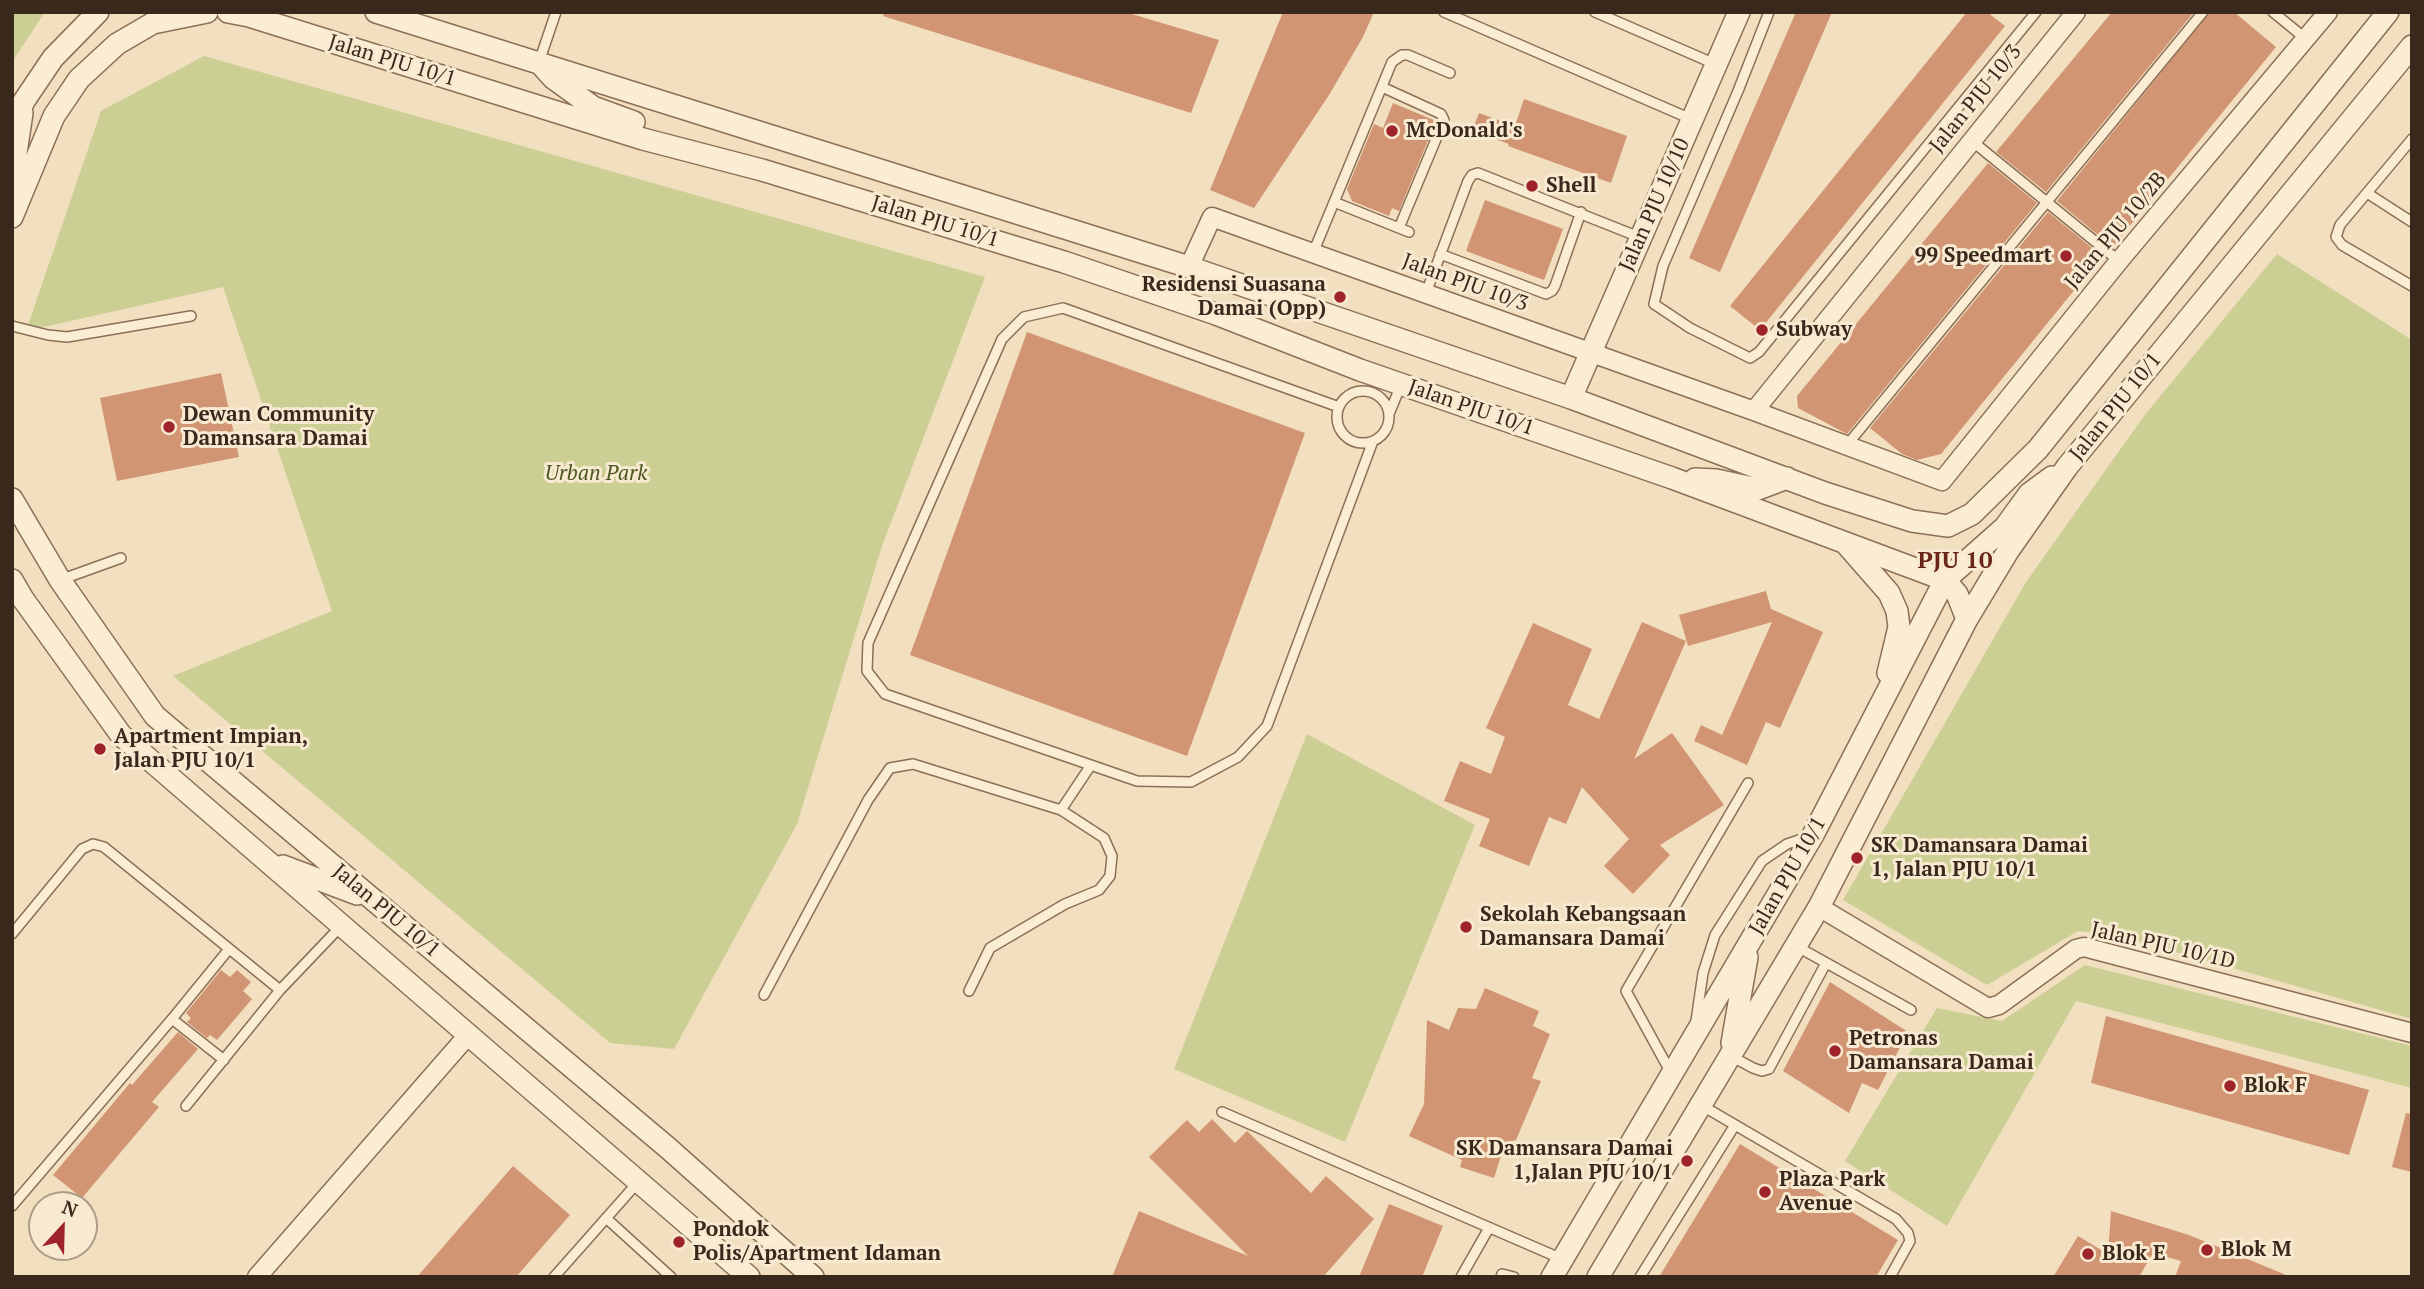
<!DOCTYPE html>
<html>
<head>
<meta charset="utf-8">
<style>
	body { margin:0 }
	#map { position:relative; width:2424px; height:1289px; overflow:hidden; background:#f1dfc0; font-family:"PT Serif",serif }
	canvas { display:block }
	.frame { position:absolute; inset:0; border:14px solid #39281c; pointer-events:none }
	.north { position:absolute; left:28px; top:1191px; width:70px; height:70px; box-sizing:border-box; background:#f8ead0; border:2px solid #ac9c88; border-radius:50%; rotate:22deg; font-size:19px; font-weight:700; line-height:28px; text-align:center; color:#39281c }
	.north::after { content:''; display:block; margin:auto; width:24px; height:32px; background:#9e232b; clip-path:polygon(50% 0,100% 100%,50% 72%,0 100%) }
</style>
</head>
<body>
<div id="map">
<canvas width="2424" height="1289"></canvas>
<div class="frame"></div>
<div class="north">N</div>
</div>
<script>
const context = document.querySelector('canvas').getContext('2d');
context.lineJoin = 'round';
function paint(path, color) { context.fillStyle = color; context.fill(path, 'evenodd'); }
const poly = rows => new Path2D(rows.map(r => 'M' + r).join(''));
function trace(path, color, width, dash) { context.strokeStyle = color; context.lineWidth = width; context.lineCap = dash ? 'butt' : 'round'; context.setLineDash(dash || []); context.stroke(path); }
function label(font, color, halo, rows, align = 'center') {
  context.font = font + ' "PT Serif",serif'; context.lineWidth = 6; context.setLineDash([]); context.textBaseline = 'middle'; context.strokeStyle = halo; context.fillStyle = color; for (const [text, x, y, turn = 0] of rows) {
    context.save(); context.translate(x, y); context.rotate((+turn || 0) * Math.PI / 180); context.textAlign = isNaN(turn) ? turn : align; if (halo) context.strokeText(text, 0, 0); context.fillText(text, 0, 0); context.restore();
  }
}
paint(poly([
	[12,12,45,12,12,62],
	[204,56,985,277,882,546,797,824,674,1049,610,1043,173,676,332,611,223,287,26,331,101,111],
	[2277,254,2412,340,2412,1019,2116,935,2078,931,1987,985,1843,900,2026,582,2144,416],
	[1307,734,1475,825,1345,1142,1174,1069],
	[2085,965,2412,1046,2412,1088,2076,1001,1947,1226,1845,1161,1937,1008,2002,1021]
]), '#cccf93');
paint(poly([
	[884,12,1125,12,1219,40,1191,113,883,16],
	[1283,12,1374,12,1363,37,1329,95,1254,208,1210,190],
	[1796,12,1832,12,1720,272,1689,258],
	[1967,12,1987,12,2005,26,1760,330,1730,306],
	[2112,12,2194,12,2046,192,1996,152],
	[2210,12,2234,12,2276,47,2114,245,2110,245,2057,201],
	[1524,99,1627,136,1611,183,1508,146,1509,144,1472,131,1479,113,1515,126],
	[1393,103,1436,121,1399,211,1392,208,1389,216,1352,201,1347,189,1374,124,1383,128],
	[1988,163,2037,203,1847,434,1798,408,1797,396],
	[1485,200,1563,229,1544,280,1466,251],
	[2048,212,2102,256,1941,454,1917,460,1902,454,1870,428],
	[1027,332,1305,433,1187,756,910,655],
	[221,373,239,457,117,481,100,398],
	[1766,591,1771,609,1823,632,1780,728,1766,722,1747,765,1694,741,1701,725,1722,735,1772,622,1688,646,1679,615],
	[1642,622,1686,641,1634,759,1672,733,1724,805,1660,845,1670,855,1633,894,1604,866,1629,839,1582,787,1566,824,1549,817,1529,866,1479,846,1490,819,1444,801,1460,761,1491,774,1505,737,1486,728,1533,623,1592,649,1568,705,1599,719],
	[221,970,230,977,237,970,251,982,243,991,252,999,217,1040,210,1035,207,1038,187,1022,191,1018,186,1013],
	[1830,982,1908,1032,1878,1090,1862,1083,1849,1113,1783,1071],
	[1485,988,1539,1011,1533,1026,1550,1034,1532,1078,1541,1081,1516,1140,1505,1143,1494,1178,1460,1167,1462,1160,1409,1136,1424,1104,1427,1020,1449,1030,1458,1008,1476,1009],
	[2106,1016,2369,1090,2349,1155,2091,1083],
	[178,1032,198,1049,152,1102,159,1107,82,1198,53,1175,130,1083,132,1085],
	[2406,1113,2412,1114,2412,1172,2392,1167],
	[1212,1119,1235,1143,1247,1131,1311,1193,1326,1176,1374,1219,1323,1277,1112,1277,1139,1211,1248,1256,1149,1157,1187,1120,1199,1132],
	[1740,1144,1898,1240,1876,1277,1659,1277],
	[513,1166,570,1215,516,1277,417,1277],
	[1389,1204,1443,1226,1422,1277,1359,1277],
	[2111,1211,2189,1235,2291,1277,2175,1277,2181,1261,2153,1253,2139,1277,2053,1277,2078,1236,2108,1254]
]), '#d19573');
const service = poly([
	[1444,12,1691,119],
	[1595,12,1715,64],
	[1769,12,1738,91,1663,266,1654,304,1690,328,1750,358,1759,352,2036,12],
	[2273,12,2306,39],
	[539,62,556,12],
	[1382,87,1441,114,1444,120,1399,228],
	[2412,139,2340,225,2336,237,2342,245,2412,286],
	[1972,141,2119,261],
	[2367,193,2412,222],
	[1334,202,1409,232],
	[1313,253,1392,62,1402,55,1408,55,1450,73],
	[1440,254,1546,294,1552,291,1555,286,1581,212],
	[1426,293,1468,181,1472,175,1478,173,1639,237],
	[12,326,48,335,67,337,191,316],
	'1337 417a26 26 0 1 1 52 0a26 26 0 1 1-52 0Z',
	[1339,407,1063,308,1024,317,1002,339,868,643,867,671,885,694,1137,781,1191,782,1238,757,1267,726,1373,441],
	[1389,414,1401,385],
	[1847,445,2203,12],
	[60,580,121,558],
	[12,934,82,849,93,844,104,847,280,990,341,926],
	[1796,946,1911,1010],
	[969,991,990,948,1065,904,1099,890,1110,876,1112,856,1104,838,1061,810],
	[764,995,868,800,890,768,913,764,1061,810,1091,765],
	[172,1019,229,949],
	[1696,1021,1703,973,1715,935,1762,861,1787,844,1808,837],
	[1731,1056,1753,1068,1762,1071,1769,1069,1826,963],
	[1671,1073,1626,991,1748,783],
	[1701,1105,1896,1219,1908,1233,1910,1241,1890,1277],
	[186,1106,280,990],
	[1222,1112,1562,1259],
	[12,1206,172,1019,224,1060],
	[606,1218,671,1277],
	[554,1277,639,1181],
	[1461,1277,1489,1228],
	[1501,1277,1502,1274,1514,1277],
	[1640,1277,1735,1125]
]);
const minor = poly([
	[1189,267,1212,217,1754,411,1942,481,2119,261,2328,12],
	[1754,411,2076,12],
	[1819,907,1988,1008,1999,1005,2076,949,2084,947,2412,1033],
	[257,1277,469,1034]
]);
const tertiary = poly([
	[228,12,249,16,643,139,762,170,1064,262,1216,314,1360,370,1672,478,1945,580,1957,594,1967,619],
	[376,12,1189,267,1571,398,1825,493,1912,521,1948,526,1972,514,2038,449,2388,12],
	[543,67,553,78,593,107,634,122],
	[12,128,24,101,53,58,98,12],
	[12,180,22,113],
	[12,217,54,116,79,79,117,44,153,23,207,12],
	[1571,398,1739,12],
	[1695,479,1716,480,1758,489,1787,478],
	[12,499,60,580,155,716,668,1148,813,1277],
	[1847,545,1889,593,1897,611,1899,627,1888,673],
	[12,580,23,599,121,735,749,1277],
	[283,866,357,894],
	[1732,1043,1747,957],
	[1552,1277,1813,835,1945,580,2005,527,2029,494,2052,477],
	[1598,1277,1819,907,1967,619,2008,551,2067,467,2412,46]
]);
trace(service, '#8b6f56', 12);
trace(minor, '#8b6f56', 21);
trace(tertiary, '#8b6f56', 24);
trace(service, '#fbedd3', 9);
trace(minor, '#fbedd3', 18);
trace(tertiary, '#fbedd3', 21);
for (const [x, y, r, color] of [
	[1392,131,7,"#9e232b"],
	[1532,186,7,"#9e232b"],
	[2066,256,7,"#9e232b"],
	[1340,297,7,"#9e232b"],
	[1762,330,7,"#9e232b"],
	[169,427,7,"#9e232b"],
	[100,749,7,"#9e232b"],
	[1857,858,7,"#9e232b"],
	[1466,927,7,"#9e232b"],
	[1835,1051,7,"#9e232b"],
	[2230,1086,7,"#9e232b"],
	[1687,1161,7,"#9e232b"],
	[1765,1192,7,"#9e232b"],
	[679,1242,7,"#9e232b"],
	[2207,1250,7,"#9e232b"],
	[2088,1254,7,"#9e232b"]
]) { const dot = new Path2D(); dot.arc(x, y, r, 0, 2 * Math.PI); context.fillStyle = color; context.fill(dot); trace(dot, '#f8ead0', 2.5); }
label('21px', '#39281c', '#f8ead0', [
	["Jalan PJU 10/1",392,61,17],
	["Jalan PJU 10/3",1976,99,-51],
	["Jalan PJU 10/10",1655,205,-66],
	["Jalan PJU 10/1",935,222,17],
	["Jalan PJU 10/2B",2116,231,-50],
	["Jalan PJU 10/3",1465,283,20],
	["Jalan PJU 10/1",2116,407,-51],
	["Jalan PJU 10/1",1471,408,19],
	["Jalan PJU 10/1",1788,876,-60],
	["Jalan PJU 10/1",386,911,40],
	["Jalan PJU 10/1D",2163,946,13]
]);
label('bold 21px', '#39281c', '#f8ead0', [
	["McDonald's",1406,131],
	["Shell",1546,186],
	["99 Speedmart",2052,256,"right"],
	["Residensi Suasana",1326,285,"right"],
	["Damai (Opp)",1326,309,"right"],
	["Subway",1776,330],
	["Dewan Community",183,415],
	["Damansara Damai",183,439],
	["Apartment Impian,",114,737],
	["Jalan PJU 10/1",114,761],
	["SK Damansara Damai",1871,846],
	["1, Jalan PJU 10/1",1871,870],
	["Sekolah Kebangsaan",1480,915],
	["Damansara Damai",1480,939],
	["Petronas",1849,1039],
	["Damansara Damai",1849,1063],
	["Blok F",2244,1086],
	["SK Damansara Damai",1673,1149,"right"],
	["1,Jalan PJU 10/1",1673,1173,"right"],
	["Plaza Park",1779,1180],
	["Avenue",1779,1204],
	["Pondok",693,1230],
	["Polis/Apartment Idaman",693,1254],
	["Blok M",2221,1250],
	["Blok E",2102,1254]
], 'left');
label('italic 21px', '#4d5721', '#f8ead0', [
	["Urban Park",596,474]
]);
label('bold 24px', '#692518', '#f8ead0', [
	["PJU 10",1955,561]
]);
</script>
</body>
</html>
